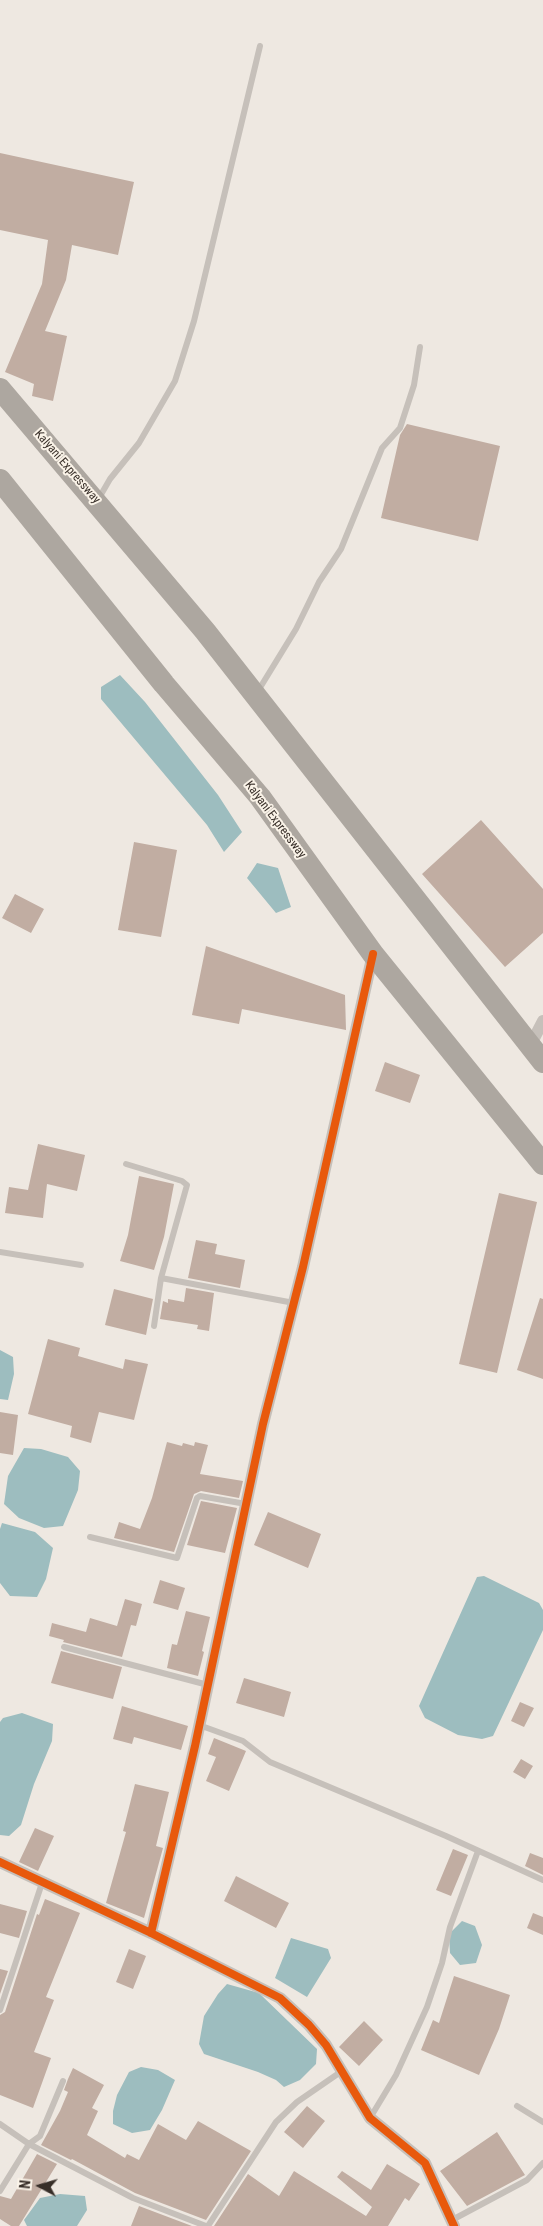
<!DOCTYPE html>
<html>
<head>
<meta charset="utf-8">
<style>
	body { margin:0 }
	#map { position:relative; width:543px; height:2226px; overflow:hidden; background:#eee8e1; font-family:"Roboto Condensed",sans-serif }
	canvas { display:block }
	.north { position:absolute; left:15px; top:2161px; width:50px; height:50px; -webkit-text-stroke:4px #faf3e8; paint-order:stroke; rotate:276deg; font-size:14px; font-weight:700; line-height:20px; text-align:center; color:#372e28 }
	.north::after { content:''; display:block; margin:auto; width:18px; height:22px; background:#372e28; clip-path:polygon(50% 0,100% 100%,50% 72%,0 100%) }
</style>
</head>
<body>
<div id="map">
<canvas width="543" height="2226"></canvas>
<div class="north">N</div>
</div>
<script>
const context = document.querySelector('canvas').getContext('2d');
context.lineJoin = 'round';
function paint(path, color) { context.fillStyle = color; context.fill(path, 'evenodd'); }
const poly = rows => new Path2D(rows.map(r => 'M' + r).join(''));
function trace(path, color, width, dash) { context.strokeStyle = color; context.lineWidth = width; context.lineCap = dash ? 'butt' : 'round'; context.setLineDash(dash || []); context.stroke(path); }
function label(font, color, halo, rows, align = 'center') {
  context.font = font + ' "Roboto Condensed",sans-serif'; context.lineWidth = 4; context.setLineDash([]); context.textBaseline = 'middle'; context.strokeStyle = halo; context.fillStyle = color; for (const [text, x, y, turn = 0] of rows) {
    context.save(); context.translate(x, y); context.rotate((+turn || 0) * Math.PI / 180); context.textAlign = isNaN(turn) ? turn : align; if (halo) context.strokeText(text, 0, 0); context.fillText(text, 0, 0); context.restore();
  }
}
paint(poly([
	[120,675,145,702,218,795,242,832,224,852,207,825,101,699,101,687],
	[257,863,278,868,291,907,276,913,247,878],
	[0,1350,13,1357,14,1374,8,1400,0,1399],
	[24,1448,41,1449,68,1457,80,1471,78,1490,63,1526,44,1528,19,1518,4,1504,8,1476],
	[2,1523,35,1532,53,1548,46,1579,37,1597,10,1596,0,1583,0,1529],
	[484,1576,539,1603,543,1610,543,1630,493,1736,482,1739,458,1735,425,1718,419,1706,477,1577],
	[22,1713,53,1724,52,1741,34,1784,21,1825,9,1836,0,1835,0,1722,3,1718],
	[462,1921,475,1926,482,1945,476,1963,460,1965,450,1953,449,1934],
	[291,1938,328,1949,331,1958,307,1997,275,1978],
	[227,1984,259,1993,317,2049,316,2064,300,2080,284,2087,276,2080,258,2072,204,2054,199,2044,204,2016,218,1994],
	[141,2067,158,2070,175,2080,162,2110,150,2130,132,2133,113,2124,113,2111,117,2095,129,2072],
	[60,2194,85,2196,87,2210,77,2226,27,2226,24,2220,40,2198]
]), '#9dbdbf');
paint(poly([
	[0,153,134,182,118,255,72,245,66,280,45,331,67,336,53,401,32,396,34,384,5,372,42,284,48,240,0,230],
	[407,424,500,446,478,541,381,518,400,435],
	[481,820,543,889,543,933,505,967,422,874],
	[134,842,177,850,161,937,118,930],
	[15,894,44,909,31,933,2,918],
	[206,946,345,995,346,1030,242,1009,239,1024,192,1015],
	[385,1062,420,1075,410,1103,375,1091],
	[38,1144,85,1155,77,1191,47,1184,43,1218,5,1213,9,1187,28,1190],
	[139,1176,174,1184,164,1237,154,1270,120,1261,128,1235],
	[499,1193,537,1202,497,1373,459,1364],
	[196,1240,217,1244,215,1254,245,1260,240,1288,188,1278],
	[186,1288,214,1293,209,1331,197,1329,198,1325,160,1319,163,1301,168,1303,168,1299,184,1302],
	[114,1289,153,1299,146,1335,105,1325],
	[540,1298,543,1299,543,1379,517,1370],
	[48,1339,80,1348,78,1356,123,1369,125,1359,148,1364,134,1420,99,1412,91,1443,70,1437,72,1426,28,1414],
	[0,1412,18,1415,13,1455,0,1453],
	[167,1442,182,1446,183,1443,194,1446,195,1442,208,1445,200,1474,243,1481,239,1498,201,1491,194,1494,174,1552,114,1538,119,1522,140,1529,152,1498],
	[201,1501,237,1508,225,1553,187,1545],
	[268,1512,321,1534,308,1568,254,1545],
	[160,1580,185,1588,178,1610,153,1603],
	[125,1599,142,1604,136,1626,131,1625,122,1657,63,1642,64,1640,49,1636,52,1623,86,1632,90,1618,117,1626],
	[186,1611,210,1617,202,1651,204,1652,198,1676,167,1668,172,1644,177,1645],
	[61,1651,122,1667,113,1699,51,1683],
	[244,1678,291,1692,284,1717,236,1703],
	[520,1702,534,1708,524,1727,511,1721],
	[122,1706,188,1726,181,1750,134,1737,132,1744,113,1739],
	[214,1738,246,1751,229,1791,206,1781,216,1757,208,1754],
	[521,1759,533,1766,525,1779,513,1772],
	[135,1784,169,1792,156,1846,163,1848,144,1918,106,1903,126,1832,123,1831],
	[35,1828,54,1836,38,1871,19,1862],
	[453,1849,468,1855,451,1896,436,1890],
	[530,1853,543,1858,543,1875,525,1866],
	[236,1876,289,1903,276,1928,224,1901],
	[45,1899,80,1913,46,1997,54,2000,34,2052,51,2058,33,2108,0,2095,0,2015,5,2012,37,1914,39,1915],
	[0,1904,27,1911,19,1938,0,1933],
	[533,1913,543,1917,543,1935,527,1928],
	[129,1949,146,1956,133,1989,116,1982],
	[0,1969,8,1971,0,1994],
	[454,1976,510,1995,499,2029,479,2075,421,2050,433,2020,439,2023],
	[364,2021,383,2040,359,2066,339,2047],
	[73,2068,104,2085,92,2108,98,2111,87,2135,125,2158,127,2154,139,2160,158,2124,186,2140,198,2121,251,2151,206,2220,135,2193,72,2159,71,2160,41,2145,60,2111,68,2092,64,2090,68,2079],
	[307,2106,325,2121,303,2148,284,2132],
	[497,2132,525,2175,467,2206,440,2171],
	[37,2154,57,2164,19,2226,11,2226,0,2219,0,2196,11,2199],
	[387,2164,420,2184,409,2201,405,2198,388,2226,214,2226,248,2174,279,2196,294,2171,366,2216,372,2207,337,2177,342,2171,371,2190],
	[139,2206,192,2226,131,2226]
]), '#c1ada2');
trace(poly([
	[99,498,110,479,139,443,175,381,194,321,260,46],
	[258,691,296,629,319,582,341,549,382,448,400,428,414,385,420,347],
	[126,1164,182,1181,187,1185,161,1278,154,1326],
	[0,1252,81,1265],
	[161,1278,294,1303],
	[90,1537,177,1558,197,1498,200,1496,246,1504],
	[64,1647,208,1685],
	[199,1725,243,1741,270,1762,446,1836,543,1880],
	[0,2010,42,1883],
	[517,2106,543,2122],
	[370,2118,396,2075,427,2007,442,1963,450,1927,478,1851],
	[0,2124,29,2144,133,2198,206,2226],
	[0,2191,29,2144,40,2136,63,2081],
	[452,2220,527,2180,543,2163],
	[208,2226,276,2122,297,2102,342,2071]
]), '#c6c0ba', 6);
trace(poly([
	[530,1046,543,1021],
	[0,1862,151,1933,280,1998,309,2025,326,2045,370,2118,425,2163,454,2226],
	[151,1933,195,1746,263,1424,303,1267,373,954]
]), '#c6c0ba', 12);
trace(poly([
	[0,389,205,631,543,1062],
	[0,480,164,684,260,797,373,954,543,1164]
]), '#ada7a0', 22);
trace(poly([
	[0,1862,151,1933,280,1998,309,2025,326,2045,370,2118,425,2163,454,2226],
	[151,1933,195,1746,263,1424,303,1267,373,954]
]), '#e8590c', 8);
label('12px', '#372e28', '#faf3e8', [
	["Kalyani Expressway",67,467,49],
	["Kalyani Expressway",275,820,53]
]);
</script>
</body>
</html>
